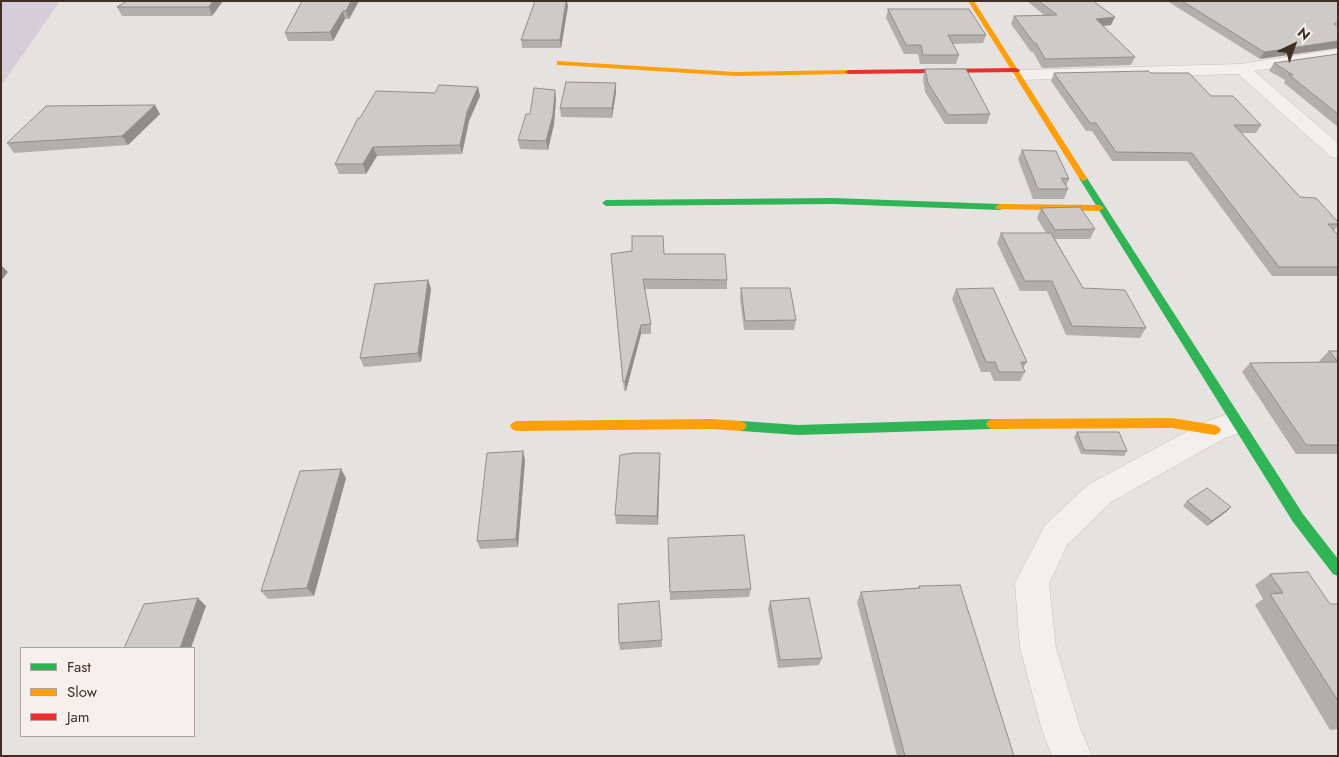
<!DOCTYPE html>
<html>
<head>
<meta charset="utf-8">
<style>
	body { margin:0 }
	#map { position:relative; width:1339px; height:757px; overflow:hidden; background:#e5e2df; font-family:Jost,sans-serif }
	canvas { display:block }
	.frame { position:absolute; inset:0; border:2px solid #402f24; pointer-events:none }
	.legend { position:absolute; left:20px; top:647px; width:175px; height:90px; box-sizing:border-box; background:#f6efec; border:1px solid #ada29c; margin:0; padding:6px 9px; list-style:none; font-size:15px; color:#402f24 }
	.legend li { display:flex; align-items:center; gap:10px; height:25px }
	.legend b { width:25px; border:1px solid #ada29c }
	.north { position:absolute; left:1269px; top:20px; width:50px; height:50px; -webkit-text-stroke:4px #f6efec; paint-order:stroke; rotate:42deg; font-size:14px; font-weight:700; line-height:20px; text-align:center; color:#402f24 }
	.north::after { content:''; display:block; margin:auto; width:18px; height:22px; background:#402f24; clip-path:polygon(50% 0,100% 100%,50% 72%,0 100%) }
</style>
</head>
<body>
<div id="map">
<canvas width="1339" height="757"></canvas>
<div class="frame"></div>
<ul class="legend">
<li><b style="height:6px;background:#30b455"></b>Fast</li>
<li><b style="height:6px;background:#ff9f0a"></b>Slow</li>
<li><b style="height:6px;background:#e5322d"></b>Jam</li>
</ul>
<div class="north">N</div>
</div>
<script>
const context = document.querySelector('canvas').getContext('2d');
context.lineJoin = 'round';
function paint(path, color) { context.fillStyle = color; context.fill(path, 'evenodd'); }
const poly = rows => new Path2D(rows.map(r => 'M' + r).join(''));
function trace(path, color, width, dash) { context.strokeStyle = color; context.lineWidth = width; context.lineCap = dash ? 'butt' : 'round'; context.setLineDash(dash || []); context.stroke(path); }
paint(poly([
	[1,1,60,1,1,86]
]), '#d5ced8');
const street = poly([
	[1338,49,1338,59,1254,71,1338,143,1338,159,1331,157,1238,74,1020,80,1014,79,1011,75,1014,71,1020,70,1240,64,1338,49],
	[1233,412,1243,416,1247,424,1243,432,1225,438,1111,502,1067,545,1049,584,1056,648,1080,728,1092,756,1052,756,1042,730,1020,648,1015,583,1045,525,1089,484,1205,422,1233,412]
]);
trace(street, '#c3c0bd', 1);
paint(street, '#f2f0ee');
paint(poly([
	[1083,175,1087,178,1303,514,1338,559,1338,576,1333,574,1293,522,1079,178,1083,175],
	[833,198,1000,204,1005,207,1000,210,833,204,606,206,602,203,606,200,833,198],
	[992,419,996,421,998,424,996,427,992,429,798,435,741,431,737,429,735,426,737,423,741,421,798,425,992,419]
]), '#30b455');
paint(poly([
	[968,1,974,1,1087,178,1086,180,1083,181,1079,178,968,1],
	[557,61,735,72,849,70,853,72,849,74,735,76,560,65,557,65,557,61],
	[1000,204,1099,205,1104,208,1099,211,997,209,995,207,1000,204],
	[1172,418,1215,425,1219,427,1221,430,1219,433,1215,435,1172,428,992,429,988,427,986,424,988,421,992,419,1172,418],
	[712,419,741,421,745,423,747,426,745,429,741,431,712,429,516,431,512,429,510,426,512,423,516,421,712,419]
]), '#ff9f0a');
paint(poly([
	[1016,68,1020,70,1019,72,849,74,845,72,849,70,1016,68]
]), '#e5322d');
paint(poly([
	[127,1,223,1,212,16,122,16,117,7],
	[302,1,359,1,349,19,345,19,333,41,288,41,285,33],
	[1028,1,1093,1,1111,25,1103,26,1135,57,1131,65,1042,68,1033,52,1031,52,1011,24,1014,16,1044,15,1028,2],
	[1167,1,1338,1,1260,59],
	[568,6,561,48,522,48,521,40],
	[888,9,986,35,983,43,953,44,959,55,956,64,920,64,918,54,904,54,886,18],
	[1338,54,1338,127,1284,83,1285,80,1269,71,1274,63],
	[925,69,990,114,987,124,945,124,925,92,923,78],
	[1054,73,1151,73,1211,96,1261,125,1256,133,1242,133,1300,197,1338,222,1338,226,1334,230,1338,235,1338,276,1272,276,1187,161,1112,161,1092,131,1086,131,1051,81],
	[616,83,616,92,612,118,561,117,560,108],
	[478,87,480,96,469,121,462,154,377,156,366,174,339,174,335,164,360,118,435,93],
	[556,99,554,124,548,150,520,149,518,140,530,114],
	[160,114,128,145,14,153,7,143],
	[1022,150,1069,179,1066,186,1068,189,1064,199,1033,199,1018,159],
	[1041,208,1095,229,1090,239,1055,239,1083,288,1146,328,1140,338,1066,335,1047,291,1020,291,997,243,1001,233,1046,233,1037,218],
	[632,251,664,254,727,280,727,289,645,289,651,324,651,334,641,334,626,391,624,391,611,254],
	[428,280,431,289,421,362,364,367,360,358],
	[741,288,796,320,794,330,744,330,740,298],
	[956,289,1027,362,1023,368,1025,372,1020,381,994,381,990,372,981,372,952,299],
	[1329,351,1338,351,1338,454,1296,454,1242,372,1250,363,1321,362,1319,361],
	[1077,432,1127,451,1124,456,1081,454,1074,437],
	[660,453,658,525,616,524,615,515],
	[525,460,518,547,480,549,477,541],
	[346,478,314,596,268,599,261,591],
	[1187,501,1231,507,1226,512,1207,526,1183,506],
	[668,546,751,589,749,597,670,600],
	[1270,574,1330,604,1338,604,1338,729,1330,730,1255,605,1263,599,1255,585],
	[919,586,1014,756,897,756,857,602,861,592,918,588],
	[770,601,822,658,819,665,778,668,768,609],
	[662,640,662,647,620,650,619,643]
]), '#b1aeab');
paint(poly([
	[213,1,223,1,212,16,209,7],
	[351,1,359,1,349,19,346,11],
	[566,1,567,1,568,6,561,48,560,40],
	[343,11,345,19,333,41,330,32],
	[1115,17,1111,25,1093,27,1096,19],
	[1338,41,1338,48,1260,59,1264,52],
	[616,83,616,92,612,118,612,108],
	[478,87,480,96,469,121,462,154,460,145,467,112],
	[555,90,556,99,554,124,548,150,546,141],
	[155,105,160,114,128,145,122,136],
	[373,147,377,156,366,174,363,164],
	[1,265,8,272,1,281],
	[428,280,431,289,421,362,418,353],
	[641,325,641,334,626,391,625,382],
	[523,451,525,460,518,547,516,539],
	[660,453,660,462,658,525,657,516],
	[341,469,346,478,314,596,307,588],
	[1231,507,1226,512,1207,526,1212,521],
	[198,598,206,606,191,648,180,648]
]), '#908d8b');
const building = poly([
	[127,1,213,1,209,7,117,7,127,1],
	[302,1,351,1,346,11,343,11,330,32,285,33,302,1],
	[535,1,566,1,560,40,521,40,535,1],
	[1039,1,1093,1,1115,17,1096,19,1135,57,1045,59,1036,43,1034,43,1014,16,1057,15,1039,1],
	[1182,1,1338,1,1338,22,1334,24,1338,26,1338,41,1264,52,1182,1],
	[888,9,969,9,986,35,948,35,959,55,923,55,921,45,906,45,888,9],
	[1338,54,1338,114,1289,75,1293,75,1274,63,1338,54],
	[925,69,966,69,990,114,948,115,928,83,925,69],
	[1148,71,1151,73,1189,73,1211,96,1233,96,1261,125,1234,125,1300,197,1316,198,1338,222,1338,224,1328,224,1338,235,1338,267,1279,267,1192,153,1116,152,1096,123,1090,123,1054,73,1148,71],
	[566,82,616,83,612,108,560,108,566,82],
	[439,85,478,87,467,112,460,145,373,147,363,164,335,164,358,118,360,118,376,91,435,93,439,85],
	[534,88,555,90,553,115,546,141,518,140,526,114,530,114,534,88],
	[155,105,122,136,7,143,46,106,155,105],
	[1022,150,1056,151,1069,179,1061,178,1068,189,1038,189,1022,150],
	[1080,207,1095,229,1055,230,1041,208,1080,207],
	[1001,233,1051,233,1083,288,1125,290,1146,328,1072,326,1052,281,1025,281,1001,233],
	[632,236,663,236,664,254,725,254,727,280,643,279,651,324,641,325,625,382,623,382,611,254,632,251,632,236],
	[428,280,418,353,360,358,375,284,428,280],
	[741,288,790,288,796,320,745,321,741,288],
	[993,288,1027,362,1021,362,1025,372,999,372,995,362,986,362,956,289,993,288],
	[1329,351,1338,351,1338,362,1329,351],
	[1338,362,1338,445,1306,445,1250,363,1338,362],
	[1077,432,1119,432,1127,451,1084,450,1077,432],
	[523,451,516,539,477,541,487,453,523,451],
	[634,453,660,453,657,516,615,515,620,455,634,453],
	[341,469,307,588,261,591,300,471,341,469],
	[1207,488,1231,507,1212,521,1187,501,1207,488],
	[744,535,751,589,670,592,668,538,744,535],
	[1308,572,1330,604,1338,604,1338,701,1270,594,1283,593,1270,574,1308,572],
	[960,585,1014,756,905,756,861,592,920,588,919,586,960,585],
	[198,598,180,648,124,648,144,604,198,598],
	[809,598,822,658,780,660,770,601,809,598],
	[659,601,662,640,619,643,618,604,659,601]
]);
paint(building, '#cecac7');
trace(building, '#908d8b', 1);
</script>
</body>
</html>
